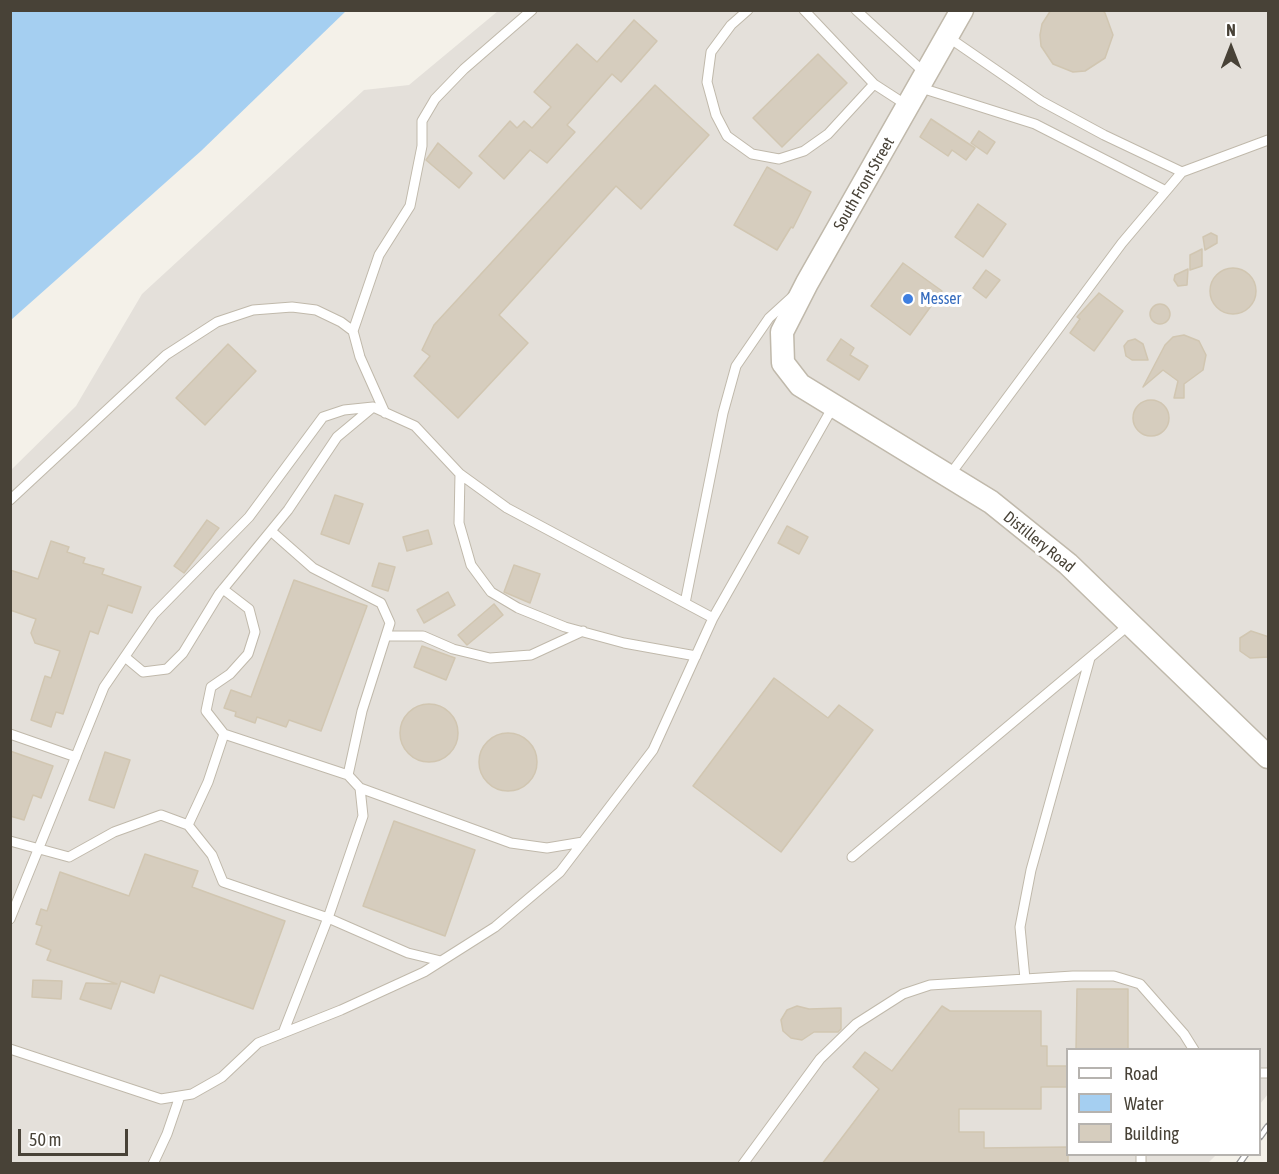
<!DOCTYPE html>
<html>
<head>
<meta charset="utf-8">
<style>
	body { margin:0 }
	#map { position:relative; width:1279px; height:1174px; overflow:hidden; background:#f4f1e9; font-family:"Asap Condensed",sans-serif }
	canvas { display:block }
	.frame { position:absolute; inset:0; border:12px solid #484237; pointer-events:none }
	.legend { position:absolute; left:1066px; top:1048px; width:195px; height:108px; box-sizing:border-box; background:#fff; border:2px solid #b6b3af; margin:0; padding:8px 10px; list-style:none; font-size:18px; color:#484237 }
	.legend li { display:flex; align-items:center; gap:12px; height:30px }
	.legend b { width:30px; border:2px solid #b6b3af }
	.north { position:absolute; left:1201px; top:18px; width:60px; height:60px; -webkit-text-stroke:4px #fff; paint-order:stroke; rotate:0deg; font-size:16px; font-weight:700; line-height:24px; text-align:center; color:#484237 }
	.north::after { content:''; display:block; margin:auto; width:21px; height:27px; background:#484237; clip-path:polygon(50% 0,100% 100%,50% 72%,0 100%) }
	.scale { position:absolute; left:18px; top:1129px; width:110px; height:27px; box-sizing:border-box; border:3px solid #484237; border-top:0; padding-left:8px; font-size:18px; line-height:21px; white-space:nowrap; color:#484237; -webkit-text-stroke:4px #fff; paint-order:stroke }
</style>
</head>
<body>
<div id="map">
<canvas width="1279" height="1174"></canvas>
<div class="frame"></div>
<ul class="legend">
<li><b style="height:8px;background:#fff"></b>Road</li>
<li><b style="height:16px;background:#a5cff1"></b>Water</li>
<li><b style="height:16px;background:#d6cdbe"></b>Building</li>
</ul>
<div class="north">N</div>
<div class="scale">50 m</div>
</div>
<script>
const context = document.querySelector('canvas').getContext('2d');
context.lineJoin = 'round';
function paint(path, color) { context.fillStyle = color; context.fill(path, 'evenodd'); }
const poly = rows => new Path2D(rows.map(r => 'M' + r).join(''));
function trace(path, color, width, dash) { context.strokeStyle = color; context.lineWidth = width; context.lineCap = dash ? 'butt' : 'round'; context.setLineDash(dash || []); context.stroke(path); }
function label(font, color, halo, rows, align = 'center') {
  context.font = font + ' "Asap Condensed",sans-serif'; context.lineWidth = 6; context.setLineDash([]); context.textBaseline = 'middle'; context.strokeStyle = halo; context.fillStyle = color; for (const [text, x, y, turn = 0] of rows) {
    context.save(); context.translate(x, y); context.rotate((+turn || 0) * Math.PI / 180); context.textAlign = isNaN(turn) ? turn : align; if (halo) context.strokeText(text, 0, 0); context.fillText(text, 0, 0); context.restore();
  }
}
paint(poly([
	[498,11,1268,11,1268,1094,1260,1104,1260,1050,1068,1050,1068,1154,1216,1155,1208,1163,11,1164,11,470,76,406,142,294,364,90,409,85]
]), '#e4e0da');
paint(poly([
	[11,10,346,10,346,11,201,151,11,320]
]), '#a5cff1');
const building = poly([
	[1051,10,1102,10,1105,13,1113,35,1105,58,1085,71,1073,72,1053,64,1041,46,1040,35,1042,24,1051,10],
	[634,20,657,41,621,82,612,74,567,125,575,132,547,163,530,150,504,179,479,156,510,121,517,128,524,121,532,128,551,107,534,92,577,44,597,62,634,20],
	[818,54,847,83,782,147,753,118,818,54],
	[655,85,709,135,641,209,616,186,499,315,528,343,458,418,414,376,430,356,422,350,434,325,655,85],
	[931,119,975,148,966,160,952,150,948,156,920,137,931,119],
	[979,131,995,142,987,154,971,143,979,131],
	[438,143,472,173,459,188,426,160,438,143],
	[767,167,811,192,793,228,791,227,777,250,734,225,767,167],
	[978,204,1006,224,983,257,955,237,978,204],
	[1211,233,1217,236,1217,243,1205,250,1203,237,1211,233],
	[1202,249,1202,266,1190,270,1190,255,1202,249],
	[903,263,942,291,910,335,871,306,903,263],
	'1210 291a23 23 0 1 1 46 0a23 23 0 1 1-46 0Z',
	[1188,269,1187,285,1178,286,1174,280,1175,275,1188,269],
	[986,270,1000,280,986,298,973,288,986,270],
	[1099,293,1123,311,1094,351,1070,333,1080,319,1077,317,1099,293],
	'1150 314a10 10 0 1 1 20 0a10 10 0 1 1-20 0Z',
	[1184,335,1199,341,1206,355,1203,370,1184,384,1184,398,1174,398,1178,381,1163,370,1143,387,1165,345,1173,337,1184,335],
	[841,339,854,348,850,355,868,366,859,380,827,360,841,339],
	[1135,339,1143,344,1148,360,1132,360,1126,356,1124,346,1128,341,1135,339],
	[228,344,256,371,205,425,176,398,228,344],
	'1133 418a18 18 0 1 1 36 0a18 18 0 1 1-36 0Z',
	[335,495,363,504,349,544,321,534,335,495],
	[207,520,219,528,184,573,174,566,207,520],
	[787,526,808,537,799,554,778,543,787,526],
	[428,530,432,544,407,551,403,537,428,530],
	[51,541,69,547,67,552,85,558,83,563,104,569,102,574,141,587,132,613,108,605,98,634,90,631,63,714,56,712,51,727,31,720,45,676,51,678,60,651,35,643,31,633,36,619,10,610,10,570,38,579,51,541],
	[379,563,395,567,388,591,372,586,379,563],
	[514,565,540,574,530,603,504,592,514,565],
	[294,580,367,606,321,731,289,720,286,727,257,717,255,723,235,716,236,712,224,708,231,690,251,697,294,580],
	[448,592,455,605,424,623,417,610,448,592],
	[494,604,503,615,467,645,458,635,494,604],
	[1251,631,1269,637,1269,657,1250,658,1240,651,1240,638,1251,631],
	[422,646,455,658,446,680,414,667,422,646],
	[774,678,828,718,839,705,873,730,781,852,693,786,774,678],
	'400 733a29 29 0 1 1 58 0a29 29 0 1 1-58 0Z',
	'479 762a29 29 0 1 1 58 0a29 29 0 1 1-58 0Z',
	[10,751,53,766,41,798,33,795,24,820,10,816,10,751],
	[105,752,130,760,114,808,89,800,105,752],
	[394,821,475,850,445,936,363,906,394,821],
	[145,854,198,871,192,887,285,921,253,1009,160,975,154,993,121,981,111,1009,80,999,86,983,117,984,47,960,51,950,36,944,42,926,36,924,41,909,47,911,60,872,129,896,145,854],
	[33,980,62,981,61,999,32,997,33,980],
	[1077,989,1128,989,1128,1050,1076,1050,1077,989],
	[797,1006,809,1009,841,1008,841,1029,838,1032,814,1032,802,1040,791,1038,783,1031,781,1020,787,1010,797,1006],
	[942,1006,950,1011,1041,1011,1041,1046,1047,1046,1047,1066,1068,1066,1068,1087,1041,1087,1041,1109,959,1109,959,1132,984,1132,984,1148,1068,1147,1068,1164,822,1164,879,1089,853,1067,865,1052,892,1071,942,1006]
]);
paint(building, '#d6cdbe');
trace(building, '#d1c6b1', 1.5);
const service = poly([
	[748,10,731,25,711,52,707,82,716,115,727,136,752,154,779,159,804,151,828,134,874,84],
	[804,10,874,84,908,106],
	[856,10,926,74],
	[948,37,1041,101,1104,135,1182,172],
	[918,87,1035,124,1166,191],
	[385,413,360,357,353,331,379,255,410,206,422,146,422,121,435,99,464,69,532,10],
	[460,474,459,523,471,565,491,592,518,608,565,627,624,643,696,656],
	[949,476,1122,243,1182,172,1268,140],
	[10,500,166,355,217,322,253,310,292,307,316,310,341,322,353,331],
	[271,531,313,568,381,603,390,623,362,711,348,775,360,788,363,816,328,918,408,953,441,961],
	[685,603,723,413,736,366,769,318,792,297],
	[387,636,423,636,453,649,490,658,531,655,583,631],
	[125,657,143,672,167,669,183,653,219,594,288,510,337,437,373,407],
	[10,734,76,757],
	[224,734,348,775],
	[360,788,511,843,547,848,583,842],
	[188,825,208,782,224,734,206,711,211,687,230,674,248,654,255,632,249,609,223,589],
	[10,841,69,857,114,832,161,815,188,825,212,855,223,882,328,918,283,1033],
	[852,857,1130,624],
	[10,919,104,687,154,614,249,517,323,417,344,410,373,407,415,426,460,474,507,508,713,618],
	[1025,979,1020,927,1031,870,1090,658],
	[10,1049,161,1099,192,1094,222,1077,258,1043,341,1010,424,972,495,927,560,872,653,750,713,618,834,405],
	[1260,1073,1268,1073],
	[1141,1154,1141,1164],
	[153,1164,167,1134,180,1096],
	[743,1164,820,1059,856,1024,903,994,930,985,1073,976,1114,976,1140,984,1184,1034,1194,1050]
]);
const tertiary = poly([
	[962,10,807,283,782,332,783,363,800,385,991,502,1068,564,1268,757]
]);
trace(service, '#c0b9ab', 11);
trace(tertiary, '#c0b9ab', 25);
trace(service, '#fff', 9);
trace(tertiary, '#fff', 22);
const rail = poly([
	[1260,1137,1268,1126],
	[1239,1164,1246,1154]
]);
trace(rail, '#989898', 7);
trace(rail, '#fff', 4.5, [14]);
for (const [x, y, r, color] of [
	[908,299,6,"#3f7fe0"]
]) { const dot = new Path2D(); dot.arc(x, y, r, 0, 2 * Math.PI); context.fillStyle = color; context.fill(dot); trace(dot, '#fff', 2); }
label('16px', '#484237', '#fff', [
	["South Front Street",864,184,-60],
	["Distillery Road",1039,542,39]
]);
label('16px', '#366cbe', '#fff', [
	["Messer",920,299]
], 'left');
</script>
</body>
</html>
